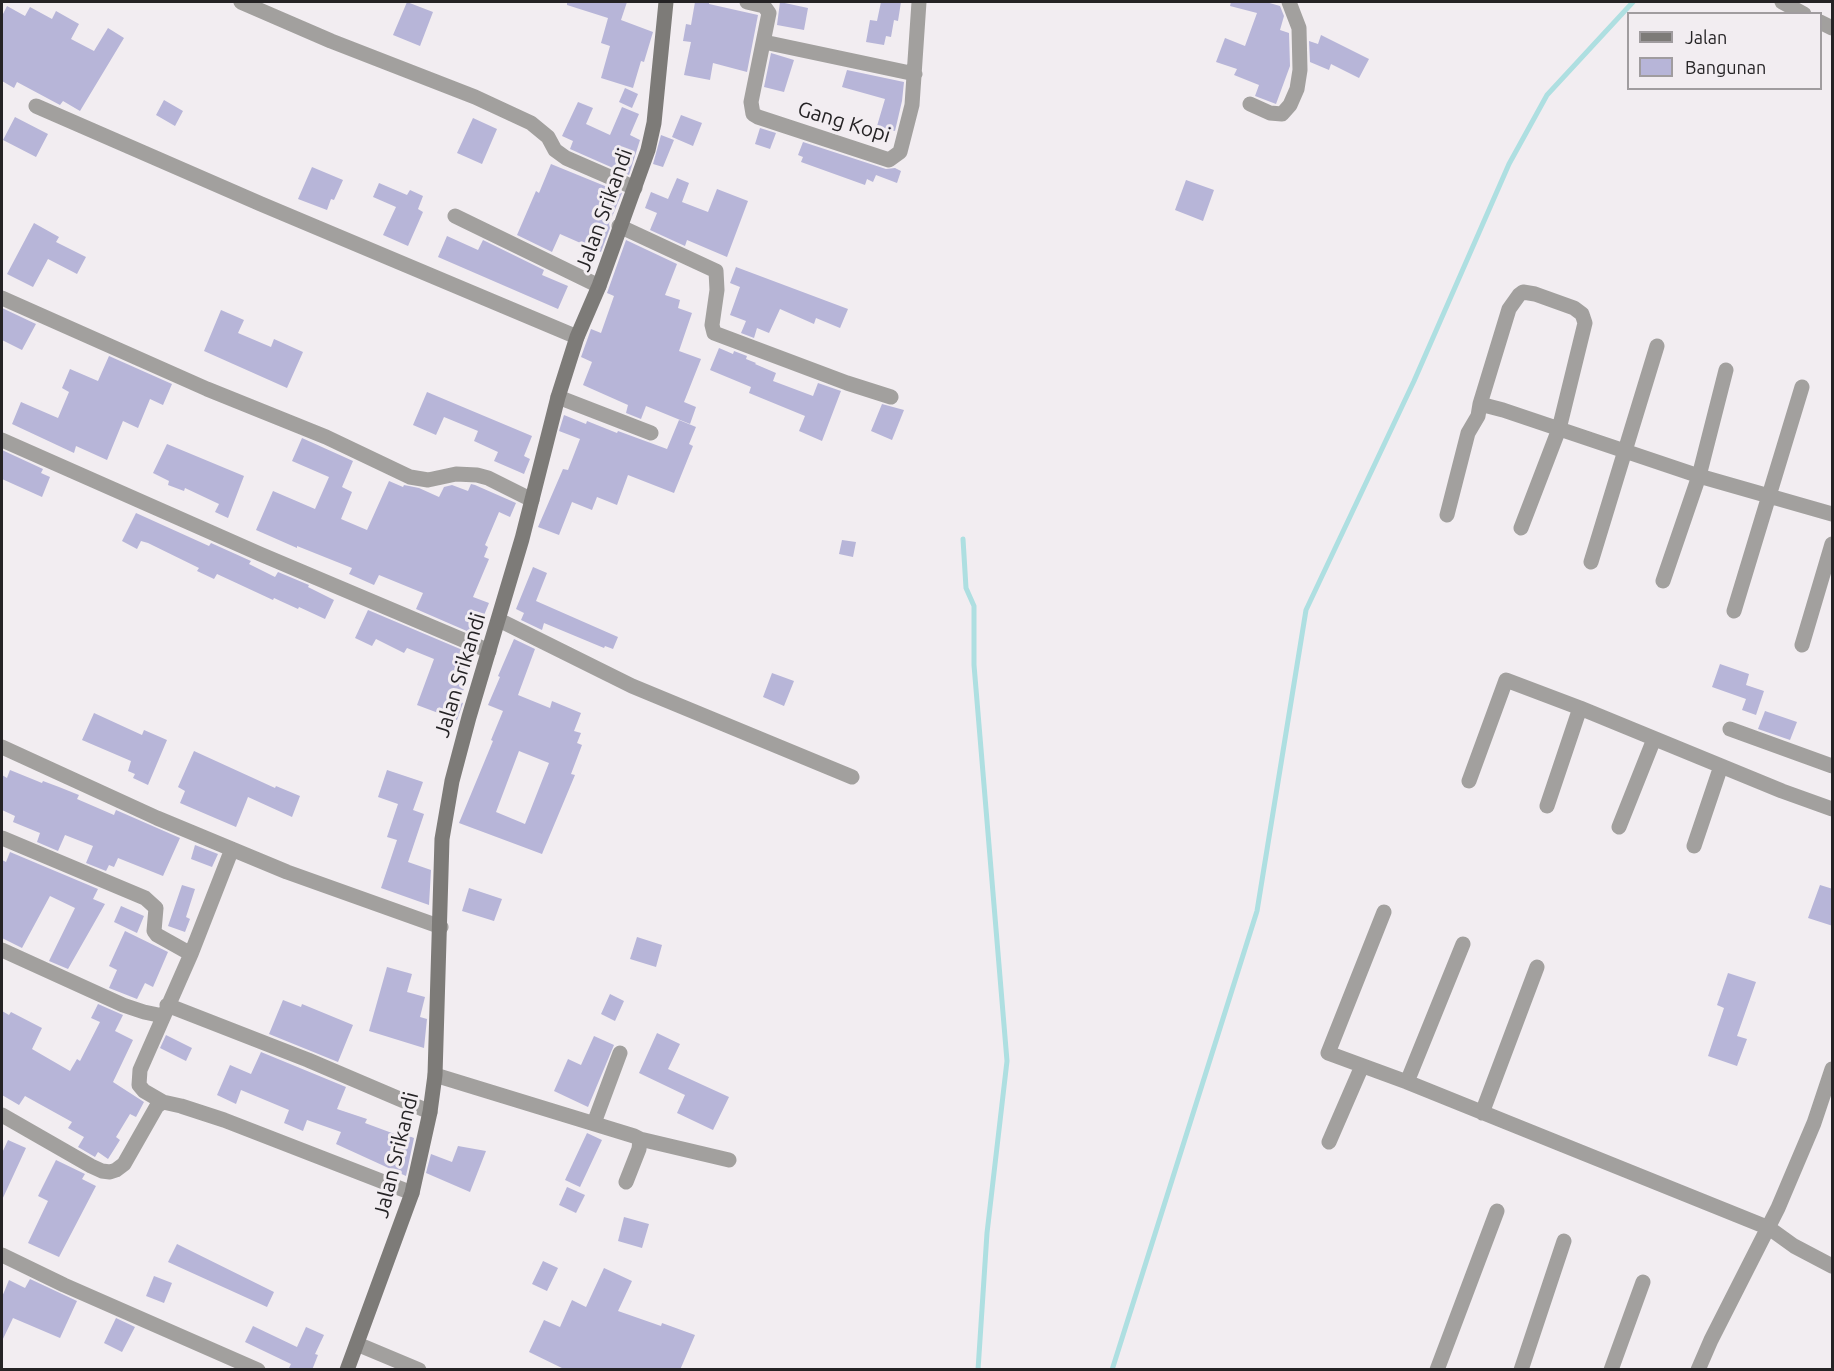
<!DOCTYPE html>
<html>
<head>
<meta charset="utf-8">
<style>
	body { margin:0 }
	#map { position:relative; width:1834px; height:1371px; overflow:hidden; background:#f2edf1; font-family:Ubuntu,sans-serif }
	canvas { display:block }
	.frame { position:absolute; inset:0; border:3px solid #252325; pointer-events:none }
	.legend { position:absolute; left:1627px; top:12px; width:195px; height:78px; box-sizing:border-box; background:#f2edf1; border:2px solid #a09c9f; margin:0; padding:8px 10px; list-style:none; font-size:18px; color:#252325 }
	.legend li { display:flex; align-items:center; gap:12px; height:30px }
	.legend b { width:30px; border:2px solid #a09c9f }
</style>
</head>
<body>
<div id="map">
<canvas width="1834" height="1371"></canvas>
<div class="frame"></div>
<ul class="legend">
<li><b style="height:8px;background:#7d7b78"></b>Jalan</li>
<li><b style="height:16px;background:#b7b5d8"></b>Bangunan</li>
</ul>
</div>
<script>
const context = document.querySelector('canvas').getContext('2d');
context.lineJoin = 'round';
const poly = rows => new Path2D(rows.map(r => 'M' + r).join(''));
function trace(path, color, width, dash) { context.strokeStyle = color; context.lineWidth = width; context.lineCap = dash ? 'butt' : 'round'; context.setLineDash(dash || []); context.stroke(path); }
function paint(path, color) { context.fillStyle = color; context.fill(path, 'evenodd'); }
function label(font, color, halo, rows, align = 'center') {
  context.font = font + ' Ubuntu,sans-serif'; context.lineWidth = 6; context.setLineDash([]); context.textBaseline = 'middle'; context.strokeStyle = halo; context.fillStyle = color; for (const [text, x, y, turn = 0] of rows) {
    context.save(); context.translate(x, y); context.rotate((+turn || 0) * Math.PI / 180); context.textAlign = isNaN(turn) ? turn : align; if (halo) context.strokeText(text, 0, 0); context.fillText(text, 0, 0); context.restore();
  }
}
trace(poly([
	[963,539,966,588,974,606,974,665,1007,1061,987,1233,978,1370],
	[1112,1370,1257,911,1306,610,1414,381,1509,164,1547,95,1633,2]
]), '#aedfe1', 5);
paint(poly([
	[407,2,433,12,420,46,393,35],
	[567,2,627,2,621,20,653,32,644,62,641,61,633,88,601,78,610,46,601,43,608,18,567,5],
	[695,2,709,2,709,4,758,15,747,72,713,63,710,80,684,75,691,42,683,41,686,24,691,25],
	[780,2,808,8,804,30,777,25],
	[881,2,901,2,898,21,894,20,891,37,886,36,884,45,866,42,870,20,877,21],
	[1231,2,1266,2,1280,6,1284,16,1280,30,1289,33,1290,66,1276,104,1255,96,1259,85,1234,75,1237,69,1216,62,1225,38,1245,46,1257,13,1230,6],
	[7,6,25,16,30,7,52,19,56,11,79,24,71,39,94,51,108,28,124,38,80,111,63,101,60,105,17,82,14,88,2,81,2,16],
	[1321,35,1369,59,1359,78,1331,64,1329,70,1310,62,1309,41,1318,44],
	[771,53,794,60,784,92,764,87],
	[847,70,904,82,902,101,895,131,877,126,885,99,842,87],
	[625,88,638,94,632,108,619,102],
	[164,100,183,111,175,126,156,115],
	[578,102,593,108,586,124,610,135,622,107,639,114,630,135,640,140,629,175,570,149,573,141,562,136],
	[681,115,702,123,693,146,672,137],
	[15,117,48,134,36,157,3,140],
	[473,118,497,129,482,164,457,153],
	[760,128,776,133,770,149,755,144],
	[661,135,674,140,663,167,653,164],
	[803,142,886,169,895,168,901,171,897,183,876,175,873,182,867,179,865,185,801,162,803,157,798,155],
	[551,164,622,193,609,224,610,228,601,252,560,234,552,252,517,235,536,191,539,193],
	[312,167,343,180,334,200,331,199,327,210,298,199],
	[677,178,689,183,682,202,708,212,717,189,748,201,727,257,687,240,685,246,650,230,657,213,645,208,651,192,668,199],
	[1186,180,1214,190,1203,221,1175,210],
	[379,183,407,195,410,190,423,196,418,209,423,212,408,246,383,235,396,207,373,197],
	[34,223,59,237,56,242,86,257,77,274,48,259,33,287,7,274],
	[447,236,478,250,483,240,544,270,542,275,568,286,558,309,438,257],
	[626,240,677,264,665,295,680,300,678,308,692,313,679,351,701,359,684,402,696,407,690,424,646,406,641,419,626,413,628,405,583,385,592,362,581,357,591,329,601,333,614,296,607,293],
	[736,267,848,309,840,328,816,318,814,324,780,309,769,333,757,328,754,338,741,333,746,321,730,315,740,287,730,283],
	[2,308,36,324,22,350,2,340],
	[221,310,244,320,238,333,271,347,274,339,303,352,287,388,204,351],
	[719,348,733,354,734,351,747,356,746,359,756,363,755,364,776,373,773,381,813,396,818,383,841,391,822,441,799,431,805,416,749,393,751,387,710,370],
	[109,356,172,384,163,405,150,399,138,428,123,421,107,460,76,446,74,453,12,424,21,402,58,418,69,392,62,388,70,369,98,381],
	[427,392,532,436,524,456,530,459,524,474,494,461,498,452,474,441,478,431,444,417,436,435,413,425],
	[882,404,904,410,892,440,871,431],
	[564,415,586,424,587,421,617,433,618,431,667,449,679,420,696,427,689,444,693,446,674,493,628,475,617,505,597,497,592,510,572,502,559,535,538,527,563,469,568,470,580,439,559,431],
	[302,438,353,461,342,487,352,492,341,519,367,530,389,481,403,487,404,485,419,488,439,497,444,487,452,485,468,491,471,484,475,485,516,503,510,517,499,512,485,545,488,547,484,557,489,559,473,597,489,603,476,635,416,609,423,593,379,575,374,585,349,574,352,568,297,546,297,548,256,530,273,491,315,509,329,477,292,461],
	[167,444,244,476,228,518,215,512,219,504,185,488,184,491,168,485,169,481,153,473],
	[2,450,43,469,41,473,50,477,42,497,2,479],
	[136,513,209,546,211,543,251,561,249,564,275,577,278,572,309,585,308,587,334,600,325,619,299,607,298,609,274,598,273,600,217,574,214,579,197,571,199,568,148,543,141,541,137,549,122,541],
	[842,540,856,542,853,557,839,554],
	[533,567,547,573,536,601,618,637,613,649,605,646,604,648,544,623,542,630,521,620,524,613,516,609],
	[368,610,472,654,462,679,467,681,459,701,463,703,457,720,417,705,434,659,407,648,404,653,376,639,372,646,355,638],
	[514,639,535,649,518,695,550,708,552,701,581,713,574,731,581,733,577,743,582,745,571,774,575,775,542,854,459,823,493,741,491,740,503,711,488,705,500,677,498,676],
	[519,751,549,763,525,824,496,812],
	[1720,664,1749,674,1746,685,1764,691,1756,715,1742,710,1746,699,1712,687],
	[772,673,794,681,784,706,763,697],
	[1765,711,1797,722,1790,740,1758,729],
	[94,713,142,735,144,730,167,740,148,785,133,778,135,774,128,771,131,761,82,740],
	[194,751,275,788,276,786,300,796,292,817,248,797,236,827,180,803,185,791,178,787],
	[10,770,42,783,43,781,59,787,79,795,77,799,114,815,116,810,180,838,163,876,118,858,114,867,109,865,106,871,86,863,93,846,65,835,58,851,37,842,40,833,13,822,15,816,2,810,2,775,7,778],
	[387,770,423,782,413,810,424,814,408,862,431,870,429,905,381,888,397,840,387,837,398,804,378,797],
	[195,845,218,854,212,867,191,859],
	[10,852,98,889,93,899,105,904,68,969,49,961,75,908,50,896,22,948,2,938,2,860,6,862],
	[182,885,195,889,186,917,190,919,185,932,168,926],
	[1820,885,1833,889,1833,926,1808,918],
	[469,888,502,899,494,921,462,911],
	[121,906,144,916,137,933,114,922],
	[125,931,168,952,153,987,145,983,137,999,109,988,117,970,109,966],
	[637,937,662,945,656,967,630,959],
	[387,967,412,974,407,992,425,997,420,1017,427,1019,424,1048,369,1031],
	[1728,973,1756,982,1737,1036,1747,1039,1737,1066,1708,1056,1724,1008,1717,1005],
	[610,994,624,1001,615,1021,601,1014],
	[283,1000,301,1007,302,1004,353,1025,338,1062,269,1034],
	[98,1004,123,1015,115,1031,133,1040,113,1082,144,1102,136,1117,130,1114,116,1137,120,1140,108,1159,98,1152,95,1157,78,1147,84,1137,68,1128,72,1122,25,1096,19,1105,2,1095,2,1011,9,1015,11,1012,42,1028,32,1049,70,1071,77,1059,80,1061,100,1022,91,1018],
	[657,1033,680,1044,668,1069,729,1097,713,1130,677,1113,685,1095,639,1073],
	[166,1035,192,1048,186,1061,160,1048],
	[594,1036,614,1045,588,1107,554,1091,568,1059,581,1065],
	[261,1052,346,1087,337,1109,367,1119,365,1123,400,1136,401,1133,414,1138,406,1176,336,1144,341,1132,307,1120,303,1131,284,1123,289,1110,241,1090,236,1104,217,1095,230,1065,251,1074],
	[587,1133,602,1140,580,1187,565,1180],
	[8,1140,26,1148,2,1200,2,1153],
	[458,1146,486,1151,470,1192,426,1173,431,1154,452,1162],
	[56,1160,85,1174,82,1179,96,1186,59,1257,28,1243,48,1201,38,1196],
	[567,1187,585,1195,576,1213,559,1205],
	[624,1217,649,1224,642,1248,618,1241],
	[177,1244,274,1292,267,1307,168,1262],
	[543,1261,558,1268,547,1291,532,1284],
	[604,1268,632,1281,618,1311,661,1326,662,1323,695,1335,680,1370,566,1370,529,1352,544,1320,560,1327,572,1300,586,1307],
	[154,1276,172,1283,164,1303,146,1296],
	[30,1279,77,1301,60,1338,13,1318,2,1341,2,1297,9,1280,25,1288],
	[116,1318,135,1327,122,1352,104,1343],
	[253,1326,297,1347,306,1327,324,1335,315,1354,318,1355,312,1370,288,1370,291,1364,245,1342]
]), '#b7b5d8');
trace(poly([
	[241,2,331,41,475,97,531,123,548,137,555,150,566,158,635,188],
	[747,2,764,6,769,13,751,102,753,114,758,117,889,160,900,152,912,105,919,2],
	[1782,2,1804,14],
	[1820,22,1832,28],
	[764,42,915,74],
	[1250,104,1270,113,1282,114,1290,105,1297,89,1300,70,1299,28,1289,2],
	[36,106,261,204,577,337],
	[455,216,599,286],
	[619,226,716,271,717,290,712,325,714,333,847,383,891,397],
	[2,298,207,389,326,437,410,477,428,480,456,474,477,475,488,478,532,500],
	[558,397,651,433],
	[1480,404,1509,309,1519,295,1523,292,1535,294,1574,308,1582,314,1585,323,1559,429,1521,528],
	[2,440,260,554,489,651],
	[1447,515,1468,433,1478,416,1480,404,1503,410,1699,476,1832,514],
	[1591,562,1657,346],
	[1663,581,1699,476,1726,370],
	[1734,611,1802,387],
	[499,620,632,686,852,777],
	[1802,645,1832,544],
	[1730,729,1832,766],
	[2,747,157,818,287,872,441,927],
	[1469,781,1506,680,1580,708,1782,791,1832,809],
	[1547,806,1580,708],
	[1619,827,1654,739],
	[2,838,145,898,156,908,154,931,157,935,191,954],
	[1694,846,1721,766],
	[1384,912,1328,1053,1407,1082],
	[1463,944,1407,1082,1769,1228,1794,1246,1832,1266],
	[2,950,123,1005,144,1012,163,1016],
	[167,1005,308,1060,430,1112],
	[435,1075,634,1136,640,1139,639,1149,626,1182],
	[163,1102,144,1091,139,1085,140,1070,191,954,232,849],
	[1482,1113,1537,967],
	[2,1115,91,1166,102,1171,110,1172,116,1170,124,1164,157,1106,163,1102,181,1106,224,1120,412,1193],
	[594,1123,620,1053],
	[640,1139,729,1160],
	[1329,1142,1362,1066],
	[2,1255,64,1285,258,1370],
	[357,1344,419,1370],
	[1437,1370,1497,1211],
	[1521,1370,1564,1241],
	[1611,1370,1643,1282],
	[1698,1370,1711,1340,1778,1208,1814,1123,1832,1069]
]), '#a2a09e', 15);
trace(poly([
	[347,1370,412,1193,430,1112,435,1075,442,839,452,781,469,717,522,539,558,397,577,337,599,286,648,150,654,123,666,2]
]), '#7d7b78', 15);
label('21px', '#252325', '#f2edf1', [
	["Gang Kopi",844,122,17],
	["Jalan Srikandi",604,210,-70],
	["Jalan Srikandi",460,675,-73],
	["Jalan Srikandi",396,1155,-76]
]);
</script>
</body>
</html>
